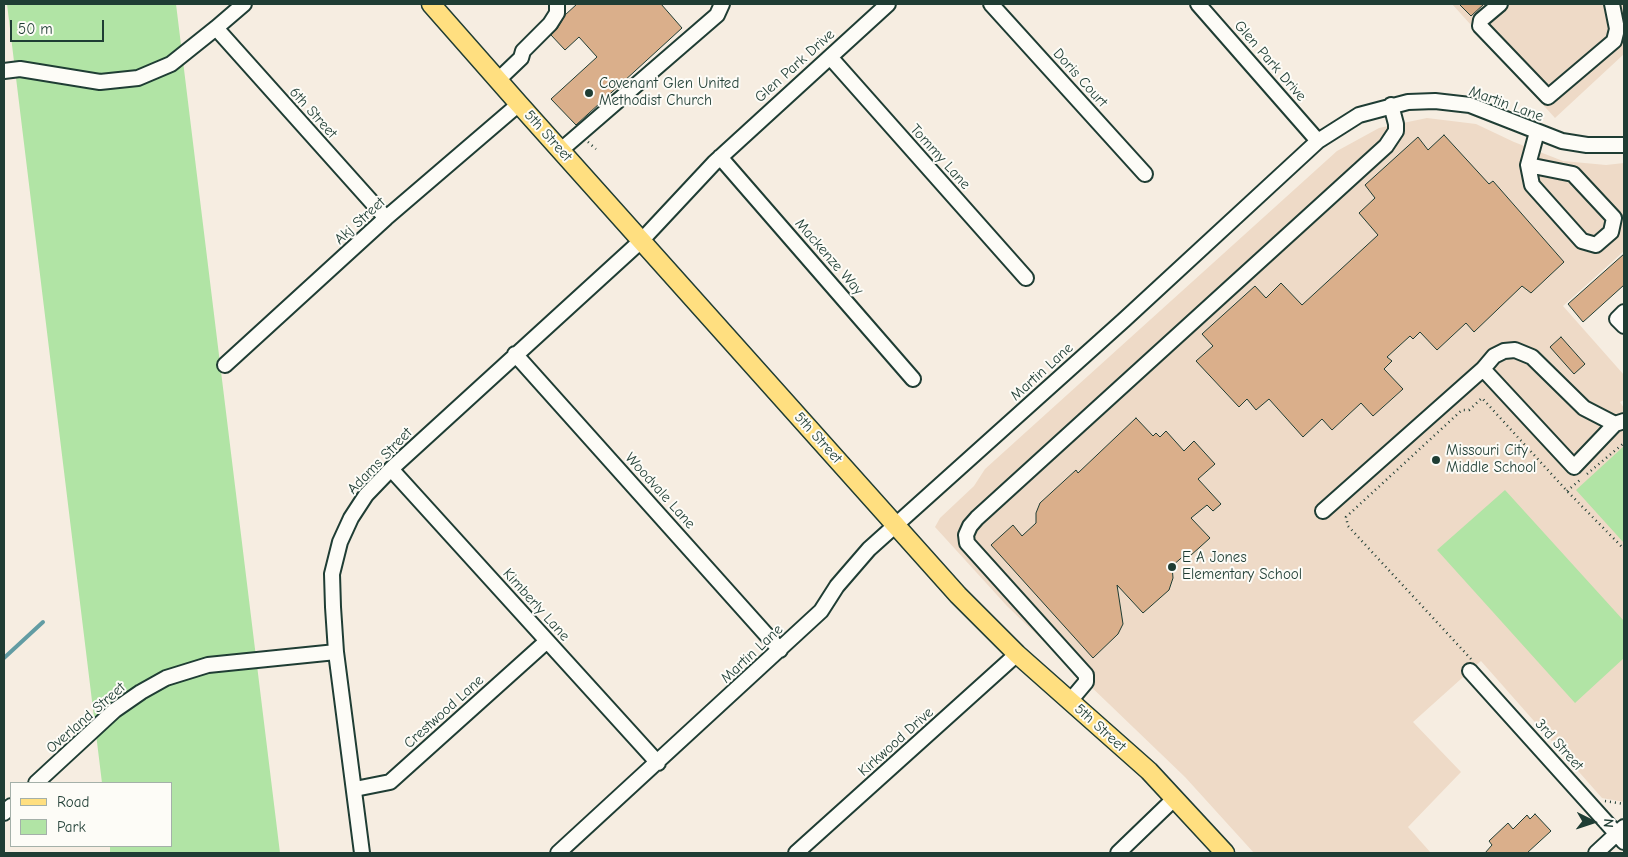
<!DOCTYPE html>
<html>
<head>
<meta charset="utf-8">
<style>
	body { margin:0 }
	#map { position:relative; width:1628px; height:857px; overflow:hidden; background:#f6ede1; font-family:"Comic Neue",sans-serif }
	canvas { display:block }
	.frame { position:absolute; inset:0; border:5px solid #1f3d34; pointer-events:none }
	.legend { position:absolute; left:10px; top:782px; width:162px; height:65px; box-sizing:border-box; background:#fdfcf7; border:1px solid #a4b0a9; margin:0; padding:6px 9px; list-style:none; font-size:15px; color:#1f3d34 }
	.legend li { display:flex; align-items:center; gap:10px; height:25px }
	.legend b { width:25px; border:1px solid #a4b0a9 }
	.north { position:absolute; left:1568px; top:797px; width:50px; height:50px; -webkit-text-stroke:4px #fdfcf7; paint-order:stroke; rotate:94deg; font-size:14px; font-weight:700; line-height:20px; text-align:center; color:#1f3d34 }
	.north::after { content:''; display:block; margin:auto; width:18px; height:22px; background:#1f3d34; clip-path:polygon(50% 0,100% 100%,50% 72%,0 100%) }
	.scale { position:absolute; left:10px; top:20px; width:94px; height:22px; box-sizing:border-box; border:2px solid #1f3d34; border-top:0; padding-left:6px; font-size:15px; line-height:18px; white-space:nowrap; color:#1f3d34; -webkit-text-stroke:4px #fdfcf7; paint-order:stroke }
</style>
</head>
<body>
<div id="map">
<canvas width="1628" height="857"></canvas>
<div class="frame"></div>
<ul class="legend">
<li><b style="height:6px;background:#ffdf80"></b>Road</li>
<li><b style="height:14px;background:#b1e4a5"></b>Park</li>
</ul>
<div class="north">N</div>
<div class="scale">50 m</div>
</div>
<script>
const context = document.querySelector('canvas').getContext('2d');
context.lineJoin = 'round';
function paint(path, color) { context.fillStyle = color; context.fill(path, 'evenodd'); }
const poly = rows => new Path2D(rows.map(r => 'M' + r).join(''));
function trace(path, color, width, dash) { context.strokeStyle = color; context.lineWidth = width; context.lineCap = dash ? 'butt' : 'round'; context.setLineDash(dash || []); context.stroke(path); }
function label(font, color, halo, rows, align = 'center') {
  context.font = font + ' "Comic Neue",sans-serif'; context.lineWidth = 4; context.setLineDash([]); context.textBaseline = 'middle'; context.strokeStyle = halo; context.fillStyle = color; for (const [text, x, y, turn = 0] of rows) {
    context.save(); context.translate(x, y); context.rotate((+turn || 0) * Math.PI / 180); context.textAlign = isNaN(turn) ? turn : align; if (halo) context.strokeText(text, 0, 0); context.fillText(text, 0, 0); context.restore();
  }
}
paint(poly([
	[1452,4,1624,4,1624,54,1555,118],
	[1427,118,1476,124,1514,142,1563,161,1606,165,1624,163,1624,251,1563,306,1624,375,1624,400,1620,402,1624,408,1624,802,1602,798,1481,661,1413,722,1461,772,1408,827,1431,853,1254,853,1185,777,1007,606,935,527,940,518,974,486,985,469,1337,151,1379,128]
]), '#eedac7');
paint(poly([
	[7,4,176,4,280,853,110,853,110,846,171,846,171,783,102,783],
	[1624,446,1624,543,1576,490],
	[1505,490,1624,621,1624,658,1575,703,1437,550]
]), '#b1e4a5');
trace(poly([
	[4,658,43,622]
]), '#629ca3', 4);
const building = poly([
	[577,4,661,4,682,28,576,125,551,99,597,57,579,37,565,50,551,35,557,29,565,15,577,4],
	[1459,4,1484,4,1471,16,1459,4],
	[1444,135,1489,184,1493,181,1564,262,1531,293,1522,286,1474,332,1466,323,1437,350,1420,332,1413,339,1410,336,1387,357,1392,361,1384,369,1403,389,1373,416,1361,403,1332,430,1322,419,1303,437,1269,399,1256,410,1247,399,1239,407,1196,361,1213,346,1202,334,1255,286,1266,298,1281,283,1302,305,1378,235,1359,213,1375,198,1365,185,1418,137,1428,150,1444,135],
	[1624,254,1624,285,1583,322,1568,304,1624,254],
	[1561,337,1585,364,1574,374,1550,347,1561,337],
	[1136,418,1153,436,1156,433,1160,437,1166,431,1184,451,1194,441,1215,464,1198,479,1221,504,1213,511,1207,505,1191,518,1210,538,1190,556,1187,553,1172,566,1173,578,1169,590,1143,613,1117,585,1123,624,1118,634,1093,658,991,545,1013,525,1022,536,1036,523,1036,513,1040,503,1076,470,1078,473,1136,418],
	[1535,814,1551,831,1527,853,1485,853,1492,845,1489,841,1508,823,1513,829,1527,815,1530,819,1535,814]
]);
paint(building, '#daaf8b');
trace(building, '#1f3d34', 1);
const minor = poly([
	[991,4,1145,174],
	[1198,4,1318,141],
	[1500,4,1481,20,1480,26,1548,97,1614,41,1617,29,1612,4],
	[216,28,386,218],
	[830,57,1026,278],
	[4,71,20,69,100,82,138,78,171,64,216,28,244,4],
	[498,80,521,58,523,51,550,24,557,13,557,4],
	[561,150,717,15,722,4],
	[720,157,913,379],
	[1528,165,1573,174,1614,218,1611,232,1596,245,1582,241,1532,185,1528,165,1537,132],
	[1624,312,1617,319,1624,326],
	[515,354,780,650],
	[225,365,386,218,519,104],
	[1483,369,1494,356,1504,351,1515,350,1532,357,1584,408,1615,424],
	[391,469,658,763],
	[1323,511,1483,369,1574,467,1615,424,1624,421],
	[1470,671,1624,842],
	[1070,701,1086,682,1086,675,967,543,966,535,970,526,977,518,1386,146,1396,131,1396,124,1391,105],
	[36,783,115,710,141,692,166,678,208,665,336,652],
	[355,789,390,782,547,641],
	[4,813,11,806],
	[362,853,336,652,333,607,332,574,340,542,351,518,366,495,391,469,642,240,714,163,888,4],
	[558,853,821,611,837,586,869,549,1124,320,1318,141,1359,115,1408,102,1435,101,1470,105,1562,141,1587,145,1624,145],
	[796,853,1017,654],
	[1118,853,1175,798],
	[1596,853,1624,827]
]);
const major = poly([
	[431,4,519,104,958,595,1017,654,1149,771,1225,853]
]);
trace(minor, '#1f3d34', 18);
trace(major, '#1f3d34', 21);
trace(poly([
	[588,142,596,149],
	[1587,474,1624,443],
	[1567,491,1581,479],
	[1471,659,1348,526,1346,517,1462,410,1469,410,1482,398,1567,491,1624,549],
	[1605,801,1624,804]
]), '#1f3d34', 2.5, [1, 4]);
trace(minor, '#fdfcf7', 14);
trace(major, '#ffdf80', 18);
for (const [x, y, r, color] of [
	[589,93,5,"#1f3d34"],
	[1436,460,5,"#1f3d34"],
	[1172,567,5,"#1f3d34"]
]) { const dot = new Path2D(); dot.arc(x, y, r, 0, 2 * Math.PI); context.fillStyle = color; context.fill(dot); trace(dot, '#fdfcf7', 2); }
label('15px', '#1f3d34', '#fdfcf7', [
	["Glen Park Drive",1270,61,49],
	["Glen Park Drive",795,66,-42],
	["Doris Court",1080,78,48],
	["Martin Lane",1506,104,20],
	["6th Street",313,113,48],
	["5th Street",548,136,48],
	["Tommy Lane",940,157,48],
	["Akj Street",360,221,-42],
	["Mackenze Way",829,257,49],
	["Martin Lane",1042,372,-42],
	["5th Street",818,438,48],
	["Adams Street",380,461,-46],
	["Woodvale Lane",660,491,48],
	["Kimberly Lane",536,605,48],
	["Martin Lane",752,654,-43],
	["Crestwood Lane",444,712,-42],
	["Overland Street",86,718,-41],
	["5th Street",1100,728,42],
	["Kirkwood Drive",896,742,-42],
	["3rd Street",1559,745,48]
]);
label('15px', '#1f3d34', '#fdfcf7', [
	["Covenant Glen United",599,84],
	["Methodist Church",599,101],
	["Missouri City",1446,451],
	["Middle School",1446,468],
	["E A Jones",1182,558],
	["Elementary School",1182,575]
], 'left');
</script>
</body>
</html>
